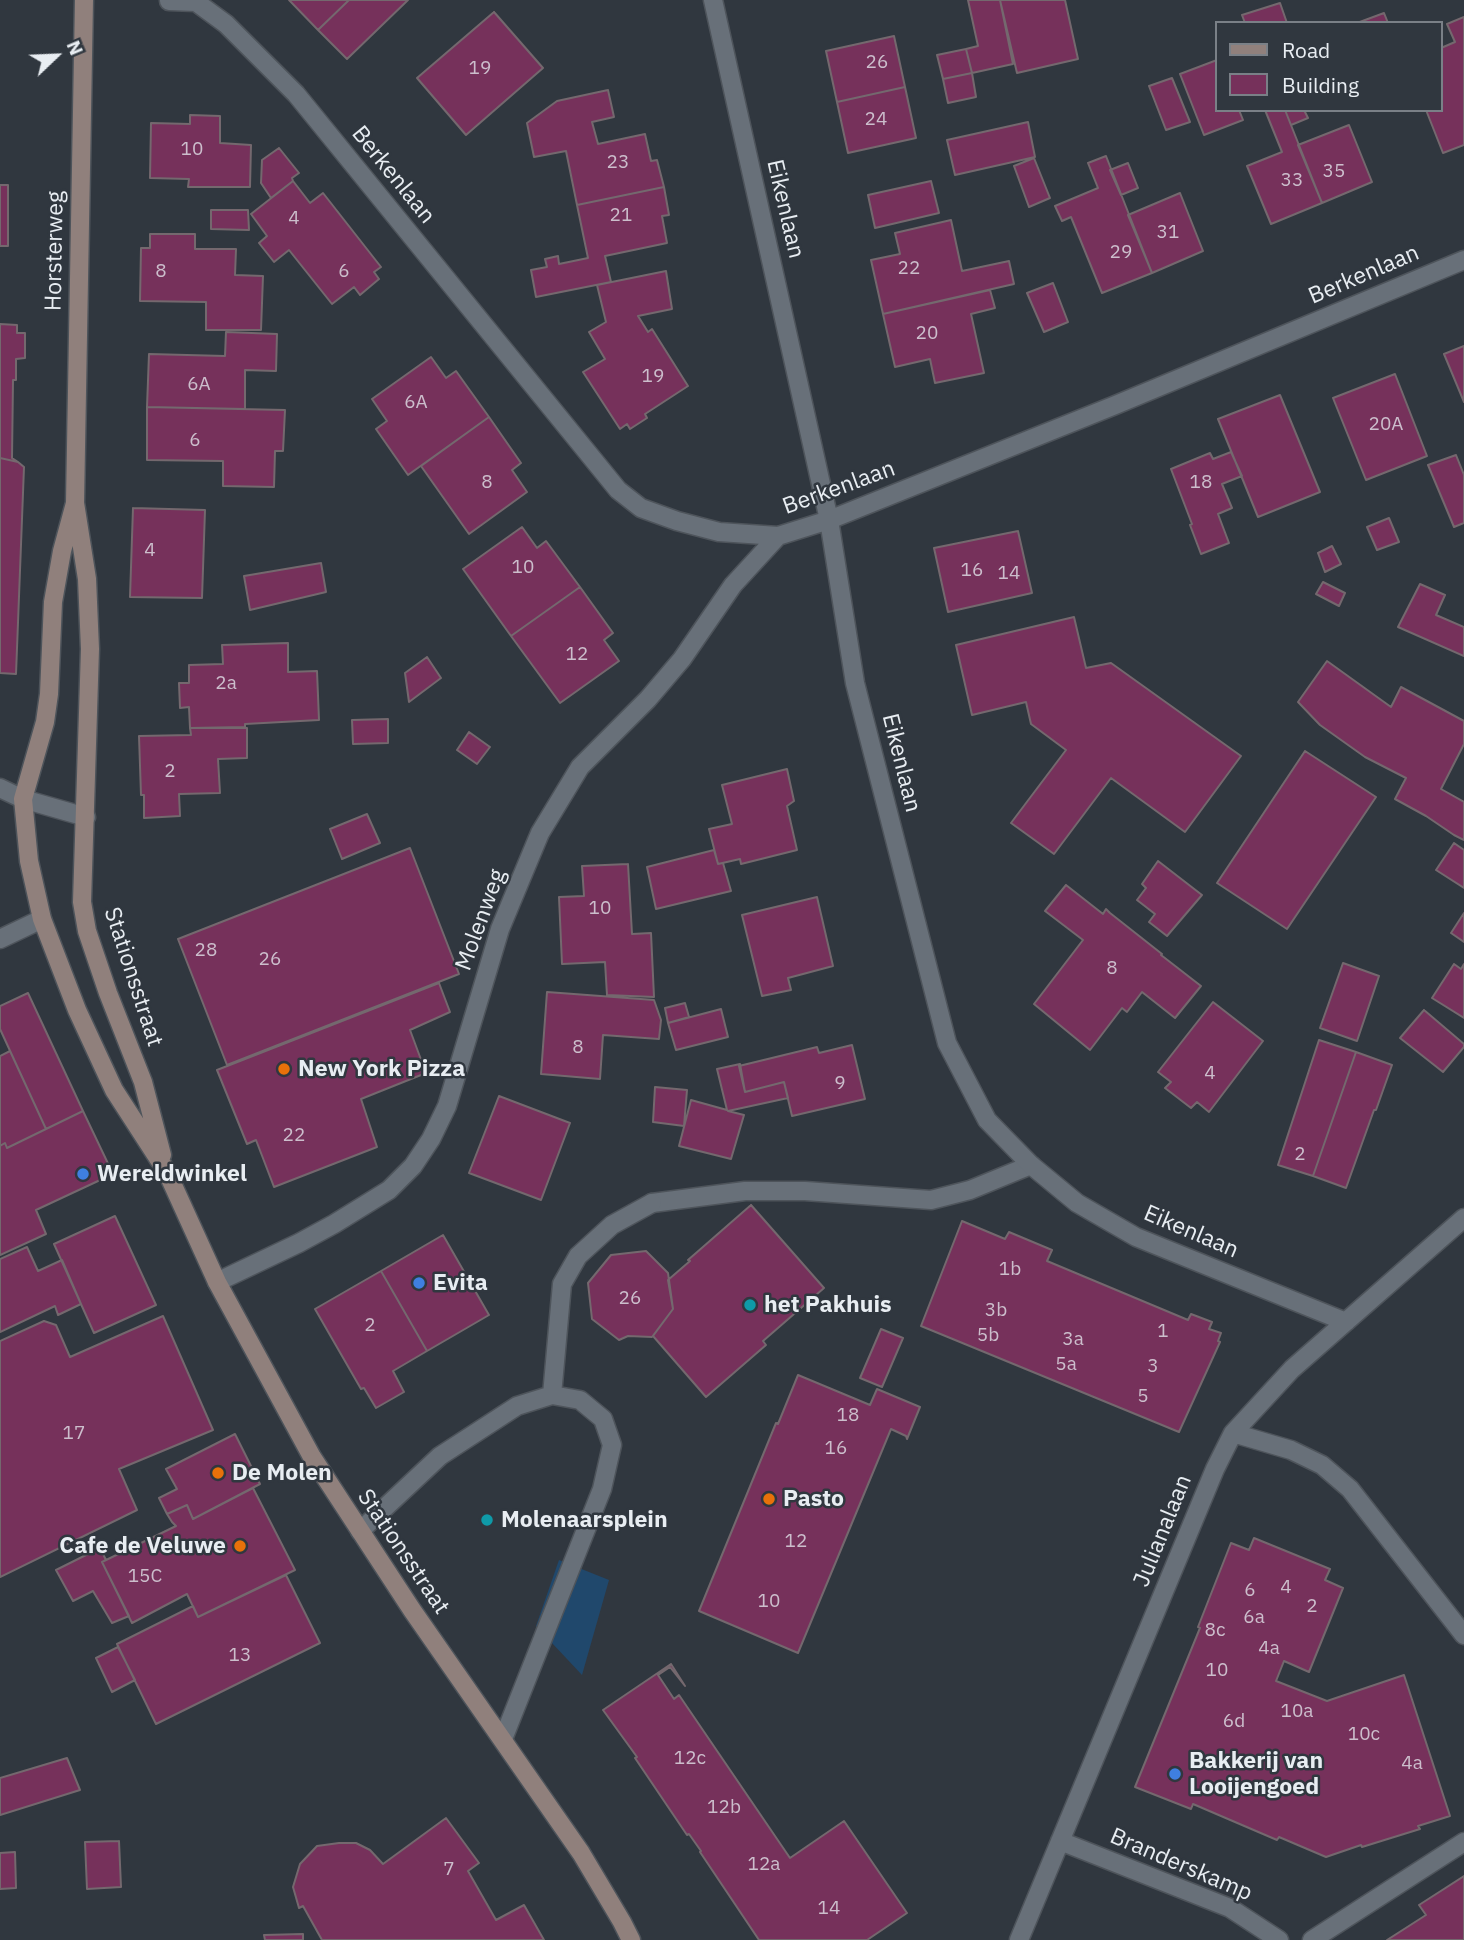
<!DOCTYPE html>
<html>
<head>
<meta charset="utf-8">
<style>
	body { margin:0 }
	#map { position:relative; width:1464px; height:1940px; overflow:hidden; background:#30373f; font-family:"IBM Plex Sans",sans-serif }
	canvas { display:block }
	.legend { position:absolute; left:1215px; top:21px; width:228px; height:91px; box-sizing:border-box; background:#30373f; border:2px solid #7a8087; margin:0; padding:9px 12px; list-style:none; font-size:21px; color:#e8edf2 }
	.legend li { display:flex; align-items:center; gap:14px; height:35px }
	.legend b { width:35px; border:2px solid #7a8087 }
	.north { position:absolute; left:21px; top:21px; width:70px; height:70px; -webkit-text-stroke:5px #30373f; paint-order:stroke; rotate:67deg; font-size:19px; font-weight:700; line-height:28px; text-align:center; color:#e8edf2 }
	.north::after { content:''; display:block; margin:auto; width:24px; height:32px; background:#e8edf2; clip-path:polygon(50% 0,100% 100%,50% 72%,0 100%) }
</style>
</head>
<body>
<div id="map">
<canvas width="1464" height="1940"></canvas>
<ul class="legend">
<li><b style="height:9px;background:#90807c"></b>Road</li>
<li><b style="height:19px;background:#76315b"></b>Building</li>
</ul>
<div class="north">N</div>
</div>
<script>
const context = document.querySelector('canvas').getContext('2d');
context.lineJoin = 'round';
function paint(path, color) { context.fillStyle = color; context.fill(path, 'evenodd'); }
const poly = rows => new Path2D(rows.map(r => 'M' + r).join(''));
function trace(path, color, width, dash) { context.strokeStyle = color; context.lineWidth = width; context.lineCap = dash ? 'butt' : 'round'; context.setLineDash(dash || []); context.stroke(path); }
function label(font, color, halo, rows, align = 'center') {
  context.font = font + ' "IBM Plex Sans",sans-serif'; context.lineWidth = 5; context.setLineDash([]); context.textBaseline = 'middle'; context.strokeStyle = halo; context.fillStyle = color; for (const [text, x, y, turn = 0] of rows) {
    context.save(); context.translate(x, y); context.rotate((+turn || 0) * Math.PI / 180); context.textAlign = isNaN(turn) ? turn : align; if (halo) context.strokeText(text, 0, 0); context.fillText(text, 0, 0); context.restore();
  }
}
paint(poly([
	[559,1560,609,1580,582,1675,536,1626]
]), '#20486c');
const building = poly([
	[289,0,349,0,318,30,289,0],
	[349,0,408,0,347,59,318,30,349,0],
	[968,0,1000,0,1013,64,972,73,966,49,978,46,968,0],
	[1000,0,1065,0,1078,59,1017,73,1000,0],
	[1280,3,1287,23,1245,23,1242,15,1280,3],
	[494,12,543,68,466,135,417,78,494,12],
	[1384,13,1388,23,1357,23,1384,13],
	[1464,17,1464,145,1443,153,1426,110,1441,110,1441,48,1455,42,1447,24,1464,17],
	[894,36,905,87,837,102,826,51,894,36],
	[966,49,972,73,943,79,937,55,966,49],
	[1217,60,1217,110,1239,110,1243,120,1204,135,1180,74,1217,60],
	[972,73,976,97,948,103,943,79,972,73],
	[1172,78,1190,122,1166,130,1149,86,1172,78],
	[905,87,916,138,848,153,837,102,905,87],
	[608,90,614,117,592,122,598,144,645,134,651,161,657,160,664,187,577,205,566,151,534,157,527,123,557,101,608,90],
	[1265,110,1285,110,1322,203,1271,224,1247,166,1282,152,1265,110],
	[1285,110,1304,110,1308,118,1291,125,1285,110],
	[190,115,220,116,220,143,251,145,250,187,188,187,189,179,150,178,151,123,190,124,190,115],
	[1028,122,1035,157,955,175,947,140,1028,122],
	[1349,125,1372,182,1322,203,1298,145,1349,125],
	[279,148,299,173,292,178,293,181,271,198,261,183,262,160,279,148],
	[1106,156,1152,273,1102,293,1071,217,1062,221,1055,206,1098,188,1088,163,1106,156],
	[1034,158,1050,198,1029,207,1014,166,1034,158],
	[1128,163,1138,188,1121,195,1110,170,1128,163],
	[293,181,310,203,323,193,381,267,374,272,379,279,360,295,354,287,332,304,289,250,274,262,259,243,267,236,251,214,293,181],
	[931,181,939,213,875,228,868,195,931,181],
	[0,185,8,185,8,246,0,246,0,185],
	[664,187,669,215,662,216,667,243,605,256,611,282,536,297,531,270,547,267,545,259,558,256,559,264,588,258,577,205,664,187],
	[1180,193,1203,251,1152,273,1128,215,1180,193],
	[211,210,248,210,249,230,211,229,211,210],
	[951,220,962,271,1009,261,1014,284,883,314,871,260,900,254,895,233,951,220],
	[150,234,195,234,195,249,236,249,235,275,263,276,261,330,206,330,206,302,140,301,141,248,150,248,150,234],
	[666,271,672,309,638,316,648,332,652,329,688,386,645,414,647,418,630,429,627,424,620,429,583,372,605,359,589,332,606,322,597,285,666,271],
	[1053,283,1068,322,1044,332,1027,293,1053,283],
	[990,290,995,308,971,314,984,373,935,383,930,359,895,367,883,314,990,290],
	[0,324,17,325,17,333,25,333,25,358,16,359,16,380,13,380,12,458,18,462,0,458,0,324],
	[226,332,277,334,276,371,245,370,245,409,147,407,149,354,225,356,226,332],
	[1464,346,1464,402,1444,354,1464,346],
	[431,357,446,378,456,371,489,417,408,475,376,429,387,421,372,399,431,357],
	[1395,374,1427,456,1366,480,1333,398,1395,374],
	[1280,395,1320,492,1258,517,1218,419,1280,395],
	[147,407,285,410,283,451,275,451,274,487,223,486,223,461,147,460,147,407],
	[489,417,521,463,512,470,527,492,469,534,421,466,489,417],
	[1231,452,1242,476,1222,484,1232,508,1218,514,1229,543,1201,554,1190,525,1192,524,1171,469,1210,453,1213,459,1231,452],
	[1456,455,1464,475,1464,523,1454,527,1428,465,1456,455],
	[0,458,18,462,24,467,16,674,0,673,0,458],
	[133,508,205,510,202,598,130,597,133,508],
	[1389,518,1399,542,1377,550,1367,527,1389,518],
	[522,527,537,548,546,541,580,587,511,636,463,569,522,527],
	[1018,531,1032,593,948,612,934,548,1018,531],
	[1332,546,1341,564,1325,572,1318,553,1332,546],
	[321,563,326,592,250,610,244,576,321,563],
	[1323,582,1345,593,1339,606,1316,594,1323,582],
	[1420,584,1445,595,1436,615,1464,627,1464,656,1398,627,1420,584],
	[580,587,613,633,604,640,619,661,560,703,511,636,580,587],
	[1074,617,1086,668,1111,663,1241,756,1185,832,1111,778,1054,854,1011,823,1066,750,1031,724,1026,702,972,715,956,645,1074,617],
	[288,643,288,672,317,671,319,720,245,724,245,727,190,728,189,707,180,708,179,683,189,683,189,665,223,664,222,645,288,643],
	[427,657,441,678,409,702,405,673,427,657],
	[1327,661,1391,707,1401,687,1464,721,1464,744,1441,789,1464,802,1464,840,1454,835,1426,816,1395,799,1406,778,1365,757,1320,725,1298,702,1327,661],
	[388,719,388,743,353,744,352,720,388,719],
	[190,728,247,728,247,758,218,759,220,793,179,794,180,816,144,818,144,795,141,795,139,736,191,735,190,728],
	[469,732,490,747,477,764,457,750,469,732],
	[1305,751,1376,797,1287,929,1217,883,1305,751],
	[787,769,794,801,787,806,797,850,741,864,740,859,718,864,709,829,732,824,722,785,787,769],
	[367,814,380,843,342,859,330,829,367,814],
	[1454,843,1464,850,1464,888,1436,870,1454,843],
	[410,848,459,974,227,1065,178,939,410,848],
	[714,850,718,864,723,863,731,891,656,909,647,867,714,850],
	[1158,861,1202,895,1167,936,1149,922,1155,914,1137,900,1146,888,1142,884,1158,861],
	[628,864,632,934,651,933,654,997,607,995,605,962,562,964,559,897,584,896,582,866,628,864],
	[1066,885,1103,914,1106,909,1110,913,1162,954,1161,955,1201,986,1175,1018,1142,992,1127,1012,1122,1008,1090,1050,1034,1004,1083,940,1045,911,1066,885],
	[817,897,833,966,788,978,791,990,762,996,742,915,817,897],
	[1464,913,1464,942,1451,933,1464,913],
	[1343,963,1379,976,1357,1041,1320,1028,1343,963],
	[1454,964,1461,969,1464,964,1464,1018,1432,998,1454,964],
	[439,983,450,1012,410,1030,426,1073,361,1099,377,1147,274,1187,256,1140,247,1144,217,1070,439,983],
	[547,992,654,1000,661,1020,659,1039,603,1035,600,1079,541,1074,547,992],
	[28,993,83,1111,46,1129,0,1029,0,1006,28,993],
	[1213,1002,1263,1041,1209,1112,1197,1102,1191,1108,1165,1088,1171,1082,1158,1072,1213,1002],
	[685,1003,689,1017,668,1023,665,1008,685,1003],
	[721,1009,728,1037,676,1050,668,1023,721,1009],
	[1424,1010,1464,1044,1464,1047,1443,1072,1400,1038,1424,1010],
	[1319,1040,1356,1052,1313,1176,1278,1165,1319,1040],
	[852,1045,865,1099,792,1116,784,1082,745,1092,739,1066,817,1047,819,1053,852,1045],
	[10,1051,46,1129,7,1148,5,1143,0,1146,0,1056,10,1051],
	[1356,1052,1392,1065,1376,1110,1374,1110,1346,1188,1313,1176,1356,1052],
	[740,1064,745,1092,784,1082,788,1098,728,1111,744,1115,731,1159,679,1146,691,1100,727,1110,717,1069,740,1064],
	[655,1087,687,1090,684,1126,653,1122,655,1087],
	[499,1096,570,1123,541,1200,469,1173,499,1096],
	[83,1111,113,1174,36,1210,46,1234,0,1255,0,1146,5,1143,7,1148,83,1111],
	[751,1205,824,1288,763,1341,766,1345,706,1397,653,1336,673,1309,668,1280,690,1261,688,1260,751,1205],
	[115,1216,156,1305,94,1333,54,1244,115,1216],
	[962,1221,1005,1239,1009,1232,1052,1250,1047,1261,1188,1320,1191,1314,1212,1322,1209,1329,1221,1333,1218,1341,1220,1342,1179,1432,921,1326,962,1221],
	[443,1235,489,1315,427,1351,381,1271,443,1235],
	[27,1247,38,1271,62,1260,81,1304,58,1315,55,1306,0,1332,0,1259,27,1247],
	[646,1251,668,1273,673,1309,652,1337,628,1336,619,1340,592,1319,588,1283,611,1255,646,1251],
	[381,1271,427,1351,393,1371,404,1392,376,1408,364,1388,361,1389,315,1309,381,1271],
	[163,1316,213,1430,119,1469,137,1510,0,1577,0,1341,44,1321,56,1325,70,1357,163,1316],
	[881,1329,903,1338,882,1387,860,1378,881,1329],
	[798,1375,870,1405,877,1389,920,1407,907,1439,906,1436,891,1429,798,1653,699,1611,776,1423,778,1424,798,1375],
	[235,1434,260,1484,193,1519,187,1505,167,1514,159,1498,177,1489,166,1469,235,1434],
	[253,1488,295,1570,198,1617,187,1594,132,1623,102,1562,176,1526,172,1522,167,1514,187,1505,193,1519,253,1488],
	[1254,1538,1330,1569,1325,1580,1343,1588,1309,1672,1284,1661,1276,1681,1327,1701,1404,1675,1450,1816,1418,1826,1420,1829,1362,1847,1361,1845,1326,1857,1279,1837,1277,1840,1193,1804,1191,1809,1135,1787,1200,1628,1198,1627,1231,1543,1249,1550,1254,1538],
	[100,1548,106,1560,102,1562,129,1616,112,1623,93,1591,73,1601,56,1570,100,1548],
	[286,1575,320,1643,156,1724,117,1644,193,1606,198,1617,286,1575],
	[118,1647,135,1680,112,1692,96,1658,118,1647],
	[671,1664,685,1686,670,1667,658,1675,674,1699,679,1695,790,1858,844,1821,907,1913,867,1940,759,1940,700,1852,701,1851,689,1834,687,1835,635,1758,637,1757,603,1710,671,1664],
	[67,1758,80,1790,0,1815,0,1778,67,1758],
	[446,1818,479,1863,468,1871,496,1920,524,1905,544,1940,322,1940,303,1906,299,1908,293,1887,300,1864,317,1846,339,1843,356,1843,370,1850,383,1864,446,1818],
	[119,1841,121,1887,87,1889,85,1842,119,1841],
	[15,1852,16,1888,0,1889,0,1853,15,1852],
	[1464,1876,1464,1940,1387,1940,1426,1915,1419,1905,1464,1876],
	[303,1934,303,1940,265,1940,264,1935,303,1934]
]);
paint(building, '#76315b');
trace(building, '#74686e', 2);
const service = poly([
	[652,1203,745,1191,805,1191,931,1200,970,1190,1031,1165]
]);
const pedestrian = poly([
	[552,1395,562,1284,578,1256,612,1225,652,1203],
	[360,1531,440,1456,517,1406,552,1395,580,1400,603,1419,612,1445,602,1489,503,1739],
	[1312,1940,1464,1842]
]);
const minor = poly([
	[713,0,829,520,855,683,947,1043,987,1120,1031,1165,1077,1203,1136,1237,1346,1322],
	[169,1,196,2,226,24,296,94,618,490,641,508,677,521,719,532,778,536,829,520,1113,406,1464,260],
	[0,939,42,919],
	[217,1282,299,1243,334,1224,389,1190,413,1166,431,1139,447,1106,500,929,540,833,580,767,648,699,682,659,733,585,778,536],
	[1233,1433,1291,1450,1322,1465,1350,1489,1464,1635],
	[1060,1841,1230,1908,1279,1940],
	[1019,1940,1215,1469,1233,1433,1292,1369,1464,1218]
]);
const tertiary = poly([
	[0,788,23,799,86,817]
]);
const secondary = poly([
	[84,0,75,503,87,579,90,649,82,902,87,931,108,993,143,1082,162,1155],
	[75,503,62,551,53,602,49,694,45,722,23,799,29,861,42,919,77,1010,114,1090,167,1172,217,1282,312,1457,412,1610,581,1853,622,1922,631,1940]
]);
trace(service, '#4e545b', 21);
trace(pedestrian, '#4e545b', 21);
trace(minor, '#4e545b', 21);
trace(tertiary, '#4e545b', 21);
trace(secondary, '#4e545b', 21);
trace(service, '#687079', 18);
trace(pedestrian, '#687079', 18);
trace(minor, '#687079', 18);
trace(tertiary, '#687079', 18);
trace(secondary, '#90807c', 18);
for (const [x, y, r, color] of [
	[284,1069,7,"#e8710a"],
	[83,1174,7,"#3f7fe0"],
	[419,1283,7,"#3f7fe0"],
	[750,1305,7,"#0f9aa8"],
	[218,1473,7,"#e8710a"],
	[769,1499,7,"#e8710a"],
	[487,1520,7,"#0f9aa8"],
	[240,1546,7,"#e8710a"],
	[1175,1774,7,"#3f7fe0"]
]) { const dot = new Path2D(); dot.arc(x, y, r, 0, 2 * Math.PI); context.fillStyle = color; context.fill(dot); trace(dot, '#30373f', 2.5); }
label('19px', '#ccbecc', null, [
	["26",877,63],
	["19",480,69],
	["24",876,120],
	["10",192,150],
	["23",618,163],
	["35",1334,172],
	["33",1292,181],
	["21",621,216],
	["4",294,219],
	["31",1168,233],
	["29",1121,253],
	["22",909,269],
	["8",161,272],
	["6",344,272],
	["20",927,334],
	["19",653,377],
	["6A",199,385],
	["6A",416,403],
	["20A",1386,425],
	["6",195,441],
	["8",487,483],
	["18",1201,483],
	["4",150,551],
	["10",523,568],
	["16",972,571],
	["14",1009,574],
	["12",577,655],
	["2a",226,684],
	["2",170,772],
	["10",600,909],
	["28",206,951],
	["26",270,960],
	["8",1112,969],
	["8",578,1048],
	["4",1210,1074],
	["9",840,1084],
	["22",294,1136],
	["2",1300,1155],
	["1b",1010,1270],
	["26",630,1299],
	["3b",996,1311],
	["2",370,1326],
	["1",1163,1332],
	["5b",988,1336],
	["3a",1073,1340],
	["5a",1066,1365],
	["3",1153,1367],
	["5",1143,1397],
	["18",848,1416],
	["17",74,1434],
	["16",836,1449],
	["12",796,1542],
	["15C",145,1577],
	["4",1286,1588],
	["6",1250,1591],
	["10",769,1602],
	["2",1312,1607],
	["6a",1254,1618],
	["8c",1215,1631],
	["4a",1269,1649],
	["13",240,1656],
	["10",1217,1671],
	["10a",1297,1712],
	["6d",1234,1722],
	["10c",1364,1735],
	["12c",690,1759],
	["4a",1412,1764],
	["12b",724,1808],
	["12a",764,1865],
	["7",449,1870],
	["14",829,1909]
]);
label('23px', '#e8edf2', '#30373f', [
	["Berkenlaan",393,175,51],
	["Eikenlaan",785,209,77],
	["Horsterweg",55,251,-89],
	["Berkenlaan",1364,275,-23],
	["Berkenlaan",839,488,-20],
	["Eikenlaan",901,763,76],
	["Molenweg",481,920,-70],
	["Stationsstraat",133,977,72],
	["Eikenlaan",1191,1232,23],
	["Julianalaan",1163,1531,-68],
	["Stationsstraat",403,1552,56],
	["Branderskamp",1181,1865,23]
]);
label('bold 23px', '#e8edf2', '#30373f', [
	["New York Pizza",298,1069],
	["Wereldwinkel",97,1174],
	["Evita",433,1283],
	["het Pakhuis",764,1305],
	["De Molen",232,1473],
	["Pasto",783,1499],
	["Molenaarsplein",501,1520],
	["Cafe de Veluwe",226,1546,"right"],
	["Bakkerij van",1189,1761],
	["Looijengoed",1189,1787]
], 'left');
</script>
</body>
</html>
